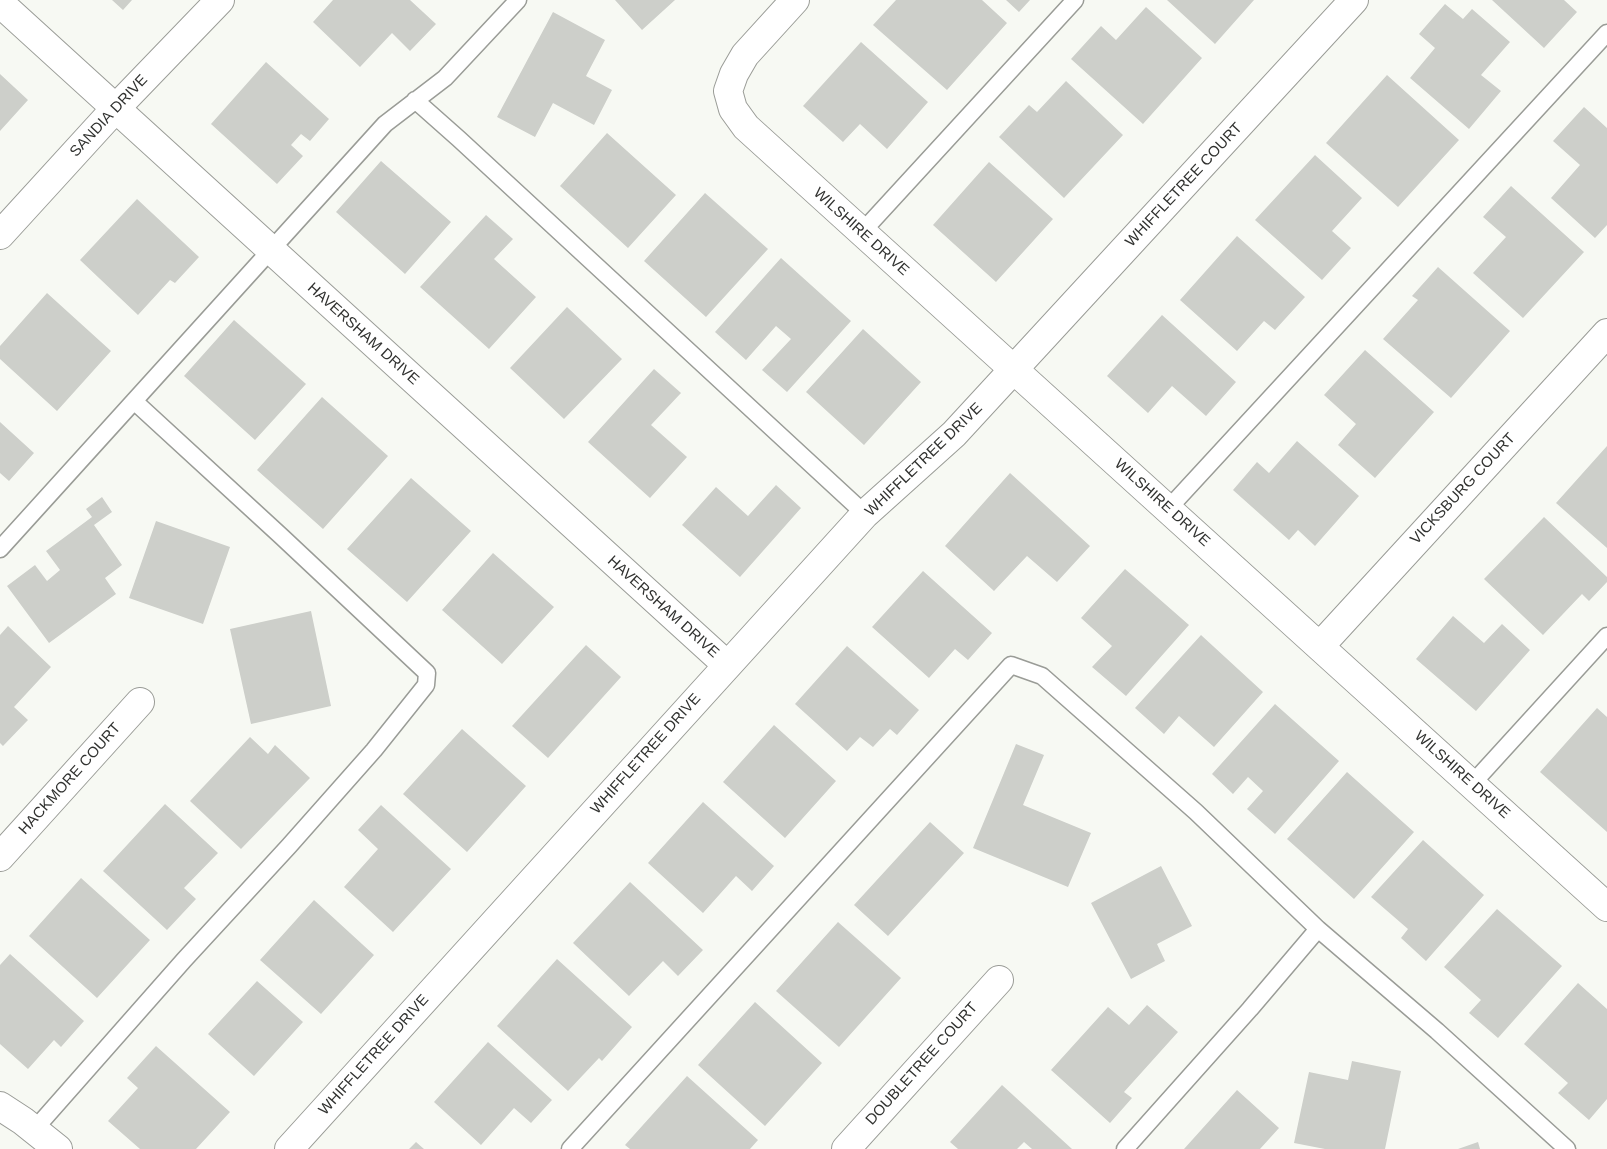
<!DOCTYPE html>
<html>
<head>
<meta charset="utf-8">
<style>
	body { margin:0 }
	canvas { display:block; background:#f7f9f3 }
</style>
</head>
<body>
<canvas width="1607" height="1149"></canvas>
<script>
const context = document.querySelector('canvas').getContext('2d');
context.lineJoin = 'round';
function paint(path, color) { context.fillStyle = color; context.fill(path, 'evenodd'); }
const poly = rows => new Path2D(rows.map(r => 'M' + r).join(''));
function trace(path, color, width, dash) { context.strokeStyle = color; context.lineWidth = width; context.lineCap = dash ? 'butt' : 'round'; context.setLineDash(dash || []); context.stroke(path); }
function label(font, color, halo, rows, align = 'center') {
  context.font = font + ' Arial,sans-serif'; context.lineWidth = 5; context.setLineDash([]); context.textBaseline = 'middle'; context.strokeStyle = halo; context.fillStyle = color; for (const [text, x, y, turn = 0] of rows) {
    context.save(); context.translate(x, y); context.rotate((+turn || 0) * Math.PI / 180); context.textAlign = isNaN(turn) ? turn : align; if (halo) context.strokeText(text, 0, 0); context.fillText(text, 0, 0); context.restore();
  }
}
paint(poly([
	[112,0,132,0,123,10],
	[333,0,410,0,436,24,410,51,392,33,360,67,313,22],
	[615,0,675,0,642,30],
	[896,0,982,0,1007,23,947,90,873,25],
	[1006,0,1030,0,1019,12],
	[1167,0,1254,0,1215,44],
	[1492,0,1564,0,1577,12,1544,48],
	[1445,4,1463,19,1472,9,1510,42,1481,75,1501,91,1469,129,1410,78,1435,48,1419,34],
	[1146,7,1202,58,1143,124,1071,59,1101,26,1116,40],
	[553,12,605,40,586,76,612,90,594,125,553,103,535,137,497,117],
	[861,42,928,102,887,149,860,124,843,142,803,106],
	[266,62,329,119,310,141,301,134,291,145,303,156,277,184,211,124],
	[0,74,28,100,0,131],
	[1387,75,1459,140,1398,207,1326,143],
	[1066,81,1123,135,1064,198,999,137,1029,105,1037,112],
	[1584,107,1607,128,1607,225,1595,238,1551,198,1580,165,1553,141],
	[607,133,676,195,628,248,560,186],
	[1315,155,1362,198,1332,231,1351,248,1322,280,1255,220],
	[381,161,451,222,405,274,336,212],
	[989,162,1053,219,996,282,933,225],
	[1511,186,1584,252,1523,318,1473,273,1506,237,1483,217],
	[705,193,768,249,706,317,644,261],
	[137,199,199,257,175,283,170,280,138,315,80,260],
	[486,215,513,239,494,259,536,297,489,349,420,287],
	[1237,236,1305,297,1275,330,1264,321,1237,351,1180,300],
	[781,258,851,321,787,392,762,370,791,339,776,326,746,360,715,332],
	[1438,267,1510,331,1451,398,1383,339,1418,300,1412,296],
	[47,293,111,351,57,411,0,359,0,346],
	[567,307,622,359,564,419,510,368],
	[1162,315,1236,382,1206,416,1172,386,1148,413,1107,376],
	[234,320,306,384,255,440,184,376],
	[863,329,921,382,864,445,806,392],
	[1365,350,1434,412,1375,478,1338,445,1356,424,1324,395],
	[654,369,681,393,651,425,687,457,650,498,588,442],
	[322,397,388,456,323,529,257,470],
	[0,422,34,453,9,481,0,473],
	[1297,441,1359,496,1315,546,1298,530,1289,540,1233,490,1257,462,1269,473],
	[1607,446,1607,548,1556,503],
	[1010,473,1090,546,1057,582,1027,556,994,591,945,546],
	[411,478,471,531,407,602,347,549],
	[776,485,801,508,740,577,682,525,716,487,748,516],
	[102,497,112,512,94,525,122,565,105,578,116,594,49,643,7,586,35,565,47,581,60,570,46,551,92,517,86,509],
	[1544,517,1607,577,1607,582,1589,601,1582,594,1543,635,1484,579],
	[156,521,230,547,203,624,129,598],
	[493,553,554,607,502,664,442,610],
	[1125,569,1189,625,1126,696,1092,667,1112,646,1081,618],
	[923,571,992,633,968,660,955,649,929,678,872,627],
	[311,611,331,706,251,724,230,629],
	[1453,616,1484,643,1502,624,1530,650,1476,711,1416,659],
	[8,626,51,667,14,707,28,720,3,746,0,743,0,635],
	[1201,635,1263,692,1214,747,1179,716,1164,734,1135,708],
	[586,645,621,677,548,758,512,726],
	[847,646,919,710,897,735,890,729,873,747,860,737,847,751,795,704],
	[1275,704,1339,761,1275,834,1247,809,1263,791,1248,777,1233,794,1212,774],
	[1597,708,1607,717,1607,832,1540,772],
	[774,725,836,781,785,838,723,782],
	[462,729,526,786,467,852,403,794],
	[250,737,268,754,275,745,310,778,241,849,190,801],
	[1016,744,1044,755,1023,805,1091,833,1068,887,973,848],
	[1347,772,1414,832,1354,899,1287,839],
	[703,802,774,866,752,891,736,876,703,913,648,863],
	[165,804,218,853,184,888,196,899,167,930,103,871],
	[381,805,451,869,393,932,344,887,378,849,358,830],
	[930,822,964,853,888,936,854,905],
	[1423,840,1484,895,1426,961,1401,938,1408,929,1371,897],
	[1161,866,1192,926,1157,944,1165,961,1131,979,1091,903],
	[81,878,150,940,97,998,29,936],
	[630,882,703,950,678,976,663,961,629,996,573,943],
	[314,900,374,955,321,1014,260,960],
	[1497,909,1562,966,1498,1038,1469,1013,1481,1000,1444,967],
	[838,922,901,978,839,1047,776,991],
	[10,954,84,1021,61,1047,54,1040,28,1069,0,1044,0,965],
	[557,959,632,1027,602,1061,599,1058,568,1091,497,1026],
	[257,981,303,1022,254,1076,208,1034],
	[1578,983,1607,1009,1607,1099,1589,1120,1558,1093,1568,1083,1524,1044],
	[755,1002,822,1063,765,1126,698,1065],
	[1147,1005,1178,1032,1124,1092,1132,1098,1110,1123,1051,1070,1108,1007,1129,1025],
	[488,1042,552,1100,531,1123,514,1108,481,1145,434,1102],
	[156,1046,230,1112,196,1149,140,1149,108,1121,138,1088,127,1078],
	[1352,1061,1401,1071,1385,1149,1325,1149,1294,1143,1309,1072,1348,1080],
	[687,1076,758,1140,750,1149,630,1149,625,1145],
	[1002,1085,1072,1149,1032,1149,1024,1142,1017,1149,958,1149,950,1142],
	[1237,1090,1279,1128,1260,1149,1184,1149],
	[416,1142,424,1149,409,1149],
	[1478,1142,1480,1149,1458,1149]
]), '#cdcfca');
const lane = poly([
	[415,100,459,139,865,514],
	[862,232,1075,0],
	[1168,509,1607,33],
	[0,549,385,124,445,78,518,0],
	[1472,784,1607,636],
	[34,1130,184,960,289,846,374,750,426,685,427,673,281,536,134,401],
	[570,1149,1011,665,1042,676,1196,812,1318,929],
	[1125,1149,1250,1009,1318,929,1437,1031,1567,1149]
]);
const street = poly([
	[795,0,745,55,734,74,728,91,733,109,746,127,1607,907],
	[0,3,727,665],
	[0,235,115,109,220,0],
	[1320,646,1607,333],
	[0,857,140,702],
	[0,1106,23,1121,58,1149],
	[289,1149,865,514,954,434,1354,0],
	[846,1149,999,980]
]);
trace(lane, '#9a9c97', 19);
trace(street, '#9a9c97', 30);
trace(lane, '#fff', 16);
trace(street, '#fff', 28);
label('15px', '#313230', '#fff', [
	["SANDIA DRIVE",109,116,-47],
	["WHIFFLETREE COURT",1184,185,-47],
	["WILSHIRE DRIVE",861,232,42],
	["HAVERSHAM DRIVE",363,334,42],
	["WHIFFLETREE DRIVE",924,460,-44],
	["VICKSBURG COURT",1463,489,-47],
	["WILSHIRE DRIVE",1162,503,42],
	["HAVERSHAM DRIVE",663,607,42],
	["WHIFFLETREE DRIVE",646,754,-48],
	["WILSHIRE DRIVE",1462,775,42],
	["HACKMORE COURT",70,779,-48],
	["WHIFFLETREE DRIVE",374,1055,-48],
	["DOUBLETREE COURT",922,1064,-48]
]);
</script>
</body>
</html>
